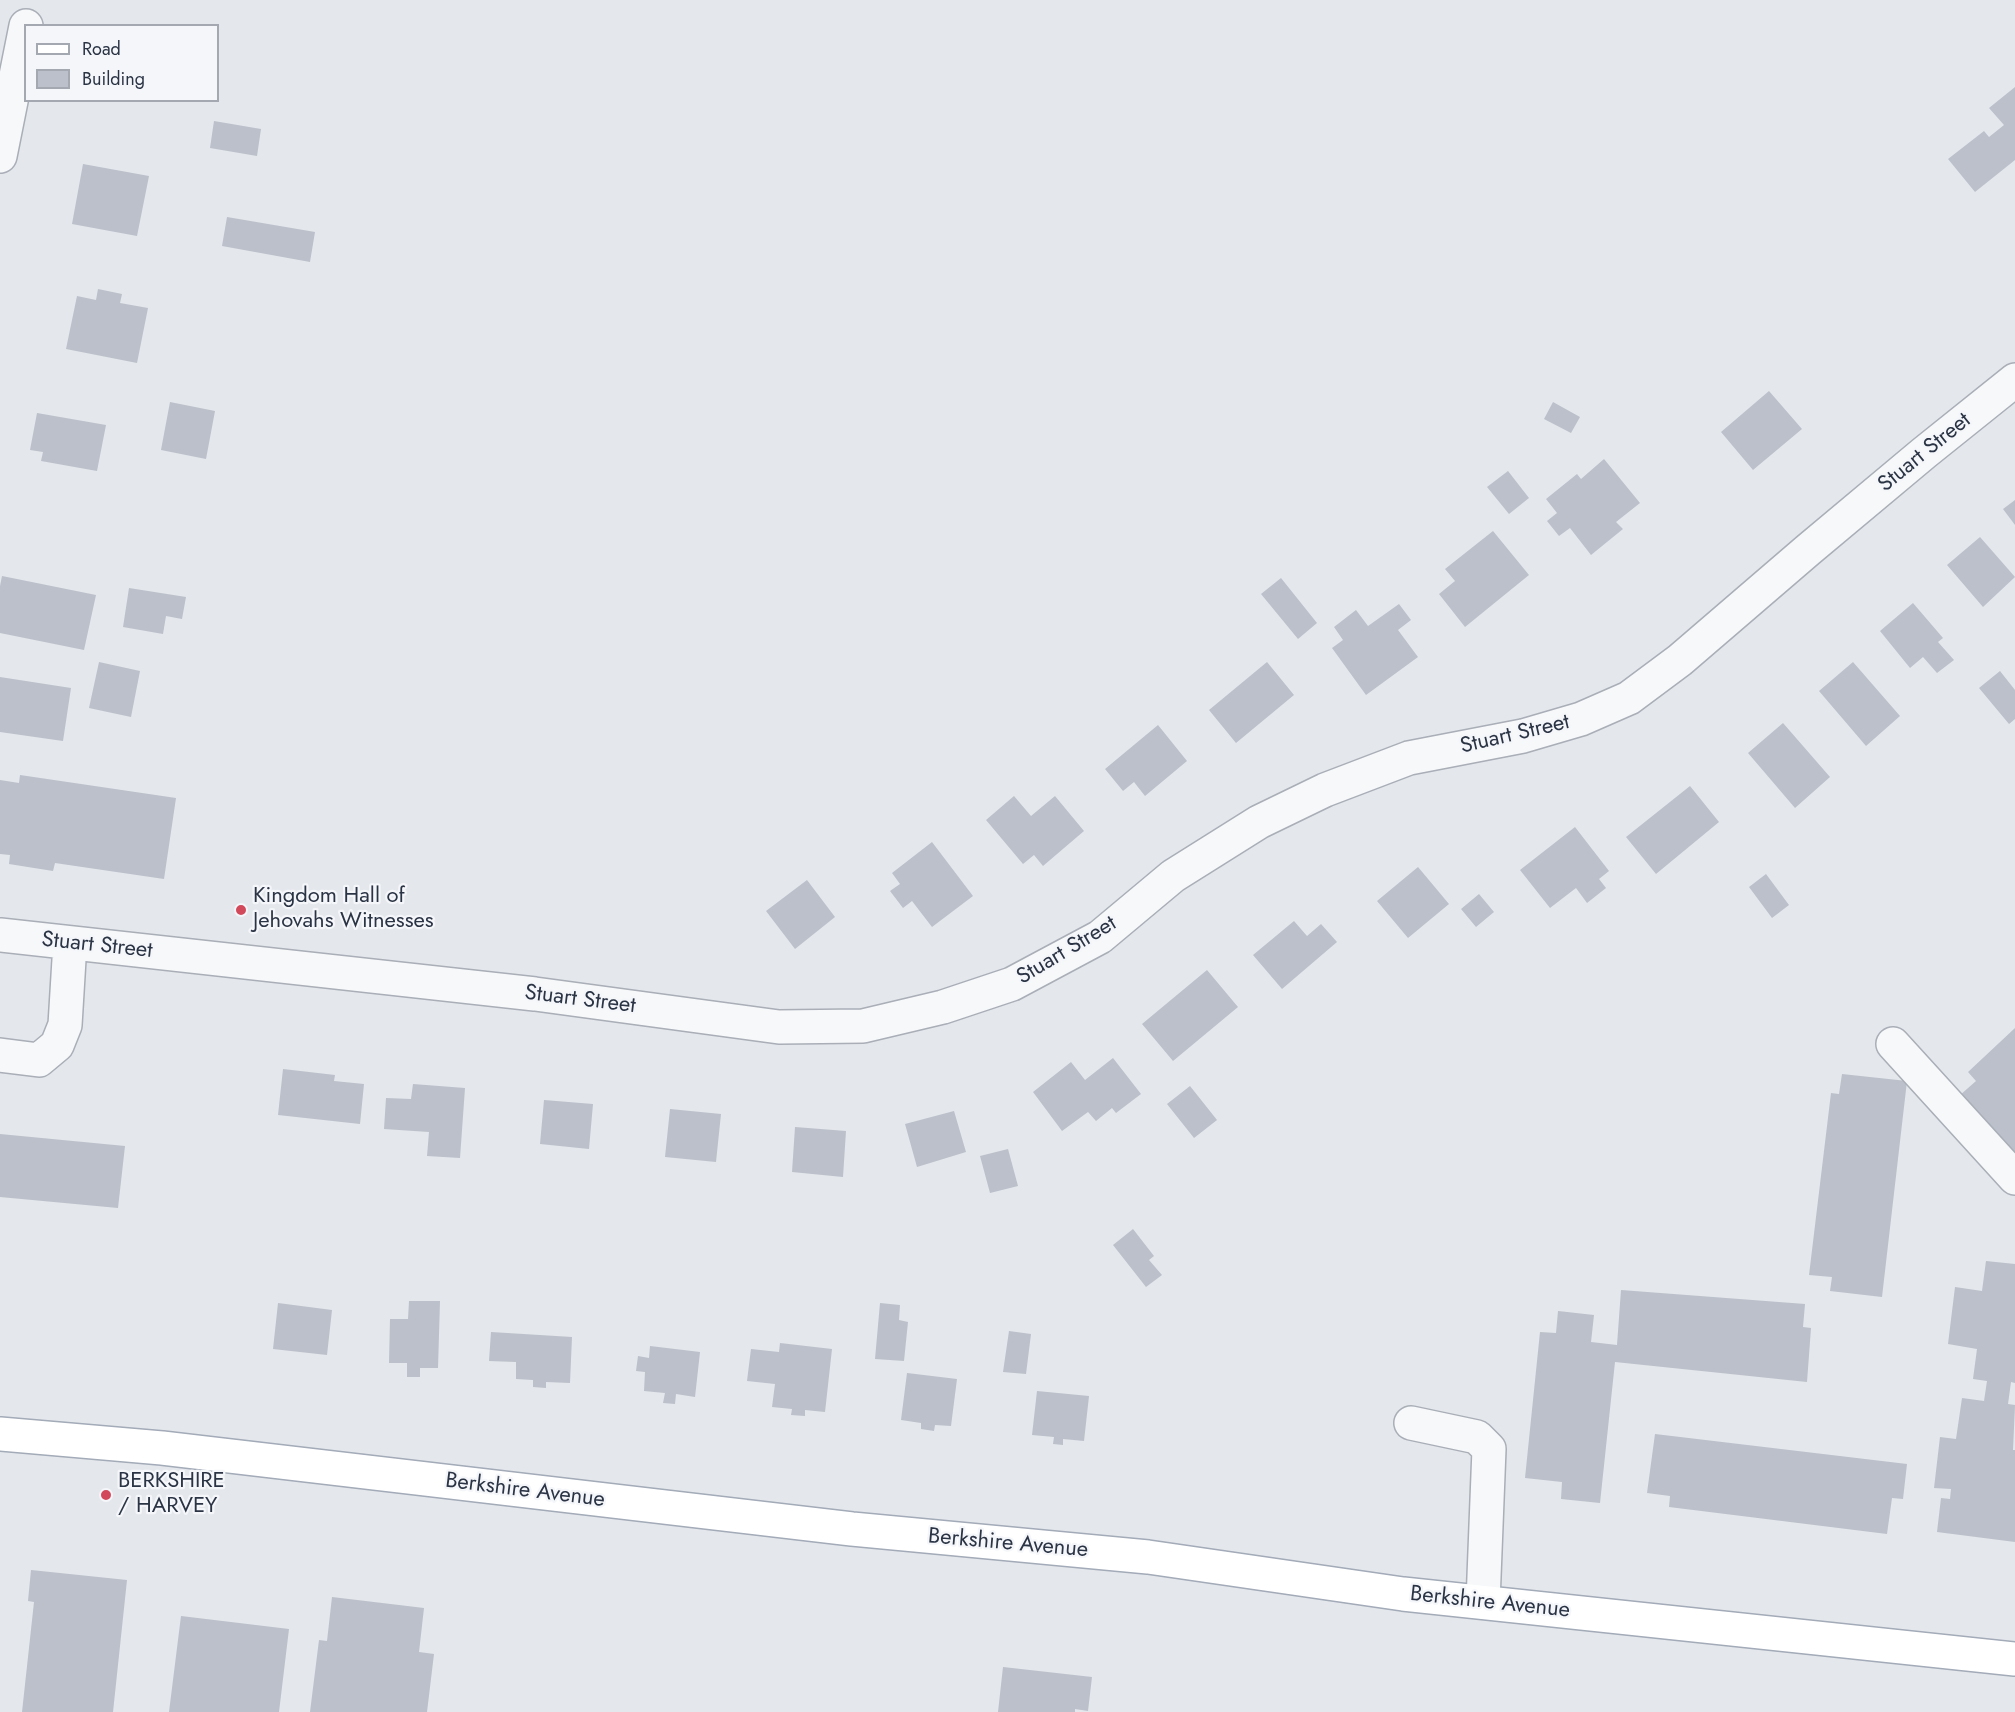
<!DOCTYPE html>
<html>
<head>
<meta charset="utf-8">
<style>
	body { margin:0 }
	#map { position:relative; width:2015px; height:1712px; overflow:hidden; background:#e4e7ec; font-family:Jost,sans-serif }
	canvas { display:block }
	.legend { position:absolute; left:24px; top:24px; width:195px; height:78px; box-sizing:border-box; background:#f4f6f9; border:2px solid #a4a8b1; margin:0; padding:8px 10px; list-style:none; font-size:18px; color:#2b3445 }
	.legend li { display:flex; align-items:center; gap:12px; height:30px }
	.legend b { width:30px; border:2px solid #a4a8b1 }
</style>
</head>
<body>
<div id="map">
<canvas width="2015" height="1712"></canvas>
<ul class="legend">
<li><b style="height:8px;background:#fff"></b>Road</li>
<li><b style="height:16px;background:#bbc0ca"></b>Building</li>
</ul>
</div>
<script>
const context = document.querySelector('canvas').getContext('2d');
context.lineJoin = 'round';
function paint(path, color) { context.fillStyle = color; context.fill(path, 'evenodd'); }
const poly = rows => new Path2D(rows.map(r => 'M' + r).join(''));
function trace(path, color, width, dash) { context.strokeStyle = color; context.lineWidth = width; context.lineCap = dash ? 'butt' : 'round'; context.setLineDash(dash || []); context.stroke(path); }
function label(font, color, halo, rows, align = 'center') {
  context.font = font + ' Jost,sans-serif'; context.lineWidth = 4.5; context.setLineDash([]); context.textBaseline = 'middle'; context.strokeStyle = halo; context.fillStyle = color; for (const [text, x, y, turn = 0] of rows) {
    context.save(); context.translate(x, y); context.rotate((+turn || 0) * Math.PI / 180); context.textAlign = isNaN(turn) ? turn : align; if (halo) context.strokeText(text, 0, 0); context.fillText(text, 0, 0); context.restore();
  }
}
paint(poly([
	[2015,87,2015,160,1975,192,1948,159,1984,131,1989,137,2004,125,1989,108],
	[214,121,261,129,257,156,210,148],
	[83,164,149,176,137,236,72,224],
	[227,217,315,232,310,262,222,246],
	[98,289,122,294,120,303,148,308,137,363,66,349,77,296,96,300],
	[1769,391,1802,429,1753,470,1721,432],
	[170,402,215,411,206,459,161,450],
	[1553,402,1580,417,1571,433,1544,419],
	[37,413,106,425,97,471,41,461,43,452,30,450],
	[1604,459,1640,503,1616,522,1623,529,1591,555,1570,528,1559,536,1547,521,1557,513,1546,499,1577,474,1581,479],
	[1508,471,1529,498,1509,514,1487,487],
	[2015,500,2015,525,2003,509],
	[1493,531,1529,575,1465,627,1439,594,1455,581,1445,569],
	[1980,537,2015,577,1983,607,1947,565],
	[2,576,96,595,84,650,0,633,0,586],
	[1281,578,1317,623,1298,639,1261,594],
	[129,588,186,597,182,619,166,616,163,634,123,627],
	[1913,603,1943,638,1938,642,1954,660,1937,673,1923,657,1910,668,1880,631],
	[1399,604,1411,620,1398,630,1418,657,1366,695,1332,648,1343,640,1334,627,1356,610,1368,626],
	[99,662,140,671,131,717,89,708],
	[1267,662,1294,695,1236,743,1209,710],
	[1853,662,1900,716,1866,746,1819,691],
	[2000,671,2015,690,2015,719,2009,724,1979,688],
	[0,677,71,688,63,741,0,732],
	[1783,723,1830,777,1795,808,1748,753],
	[1158,725,1187,761,1145,796,1134,782,1123,791,1105,769],
	[20,775,176,798,164,879,55,863,53,871,9,864,10,855,0,854,0,780,19,783],
	[1690,786,1719,822,1656,874,1626,837],
	[1014,796,1031,816,1055,796,1084,831,1043,866,1034,855,1023,864,986,820],
	[1575,827,1609,871,1599,879,1606,888,1587,903,1576,888,1550,908,1520,870],
	[932,842,973,896,932,927,912,901,903,908,890,891,900,884,892,873],
	[1418,867,1449,904,1408,938,1377,901],
	[1766,874,1789,905,1772,918,1749,887],
	[807,880,835,917,795,949,766,911],
	[1479,894,1494,912,1476,927,1461,909],
	[1294,921,1307,936,1321,924,1337,942,1282,989,1253,955],
	[1207,970,1238,1007,1173,1061,1142,1024],
	[2015,1028,2015,1157,1959,1096,1976,1081,1968,1072],
	[1113,1058,1141,1094,1116,1113,1112,1108,1096,1121,1088,1112,1062,1131,1033,1092,1071,1062,1085,1080],
	[283,1069,335,1075,334,1081,364,1084,360,1124,278,1115],
	[1842,1074,1907,1081,1882,1297,1830,1291,1832,1277,1809,1275,1831,1093,1839,1094],
	[413,1084,465,1088,460,1158,427,1156,429,1132,384,1129,386,1098,411,1099],
	[1190,1086,1217,1120,1194,1138,1167,1104],
	[544,1100,593,1104,589,1149,540,1144],
	[670,1109,721,1114,716,1162,665,1157],
	[954,1111,966,1152,917,1167,905,1124],
	[795,1127,846,1131,843,1177,792,1172],
	[0,1134,125,1146,118,1208,0,1197],
	[1008,1149,1018,1186,990,1193,980,1156],
	[1133,1229,1154,1256,1149,1260,1162,1275,1146,1287,1113,1245],
	[1986,1261,2015,1264,2015,1383,2011,1382,2008,1404,2015,1405,2013,1450,2015,1450,2015,1542,1937,1532,1941,1498,1950,1499,1951,1489,1934,1488,1940,1437,1956,1439,1962,1398,1984,1401,1987,1381,1973,1379,1977,1349,1948,1344,1955,1287,1982,1291],
	[1621,1290,1805,1304,1803,1327,1811,1328,1807,1382,1615,1362,1600,1503,1561,1499,1562,1482,1525,1478,1540,1332,1556,1333,1558,1311,1594,1315,1591,1342,1617,1345],
	[409,1301,440,1301,438,1368,420,1368,420,1377,407,1377,407,1363,389,1363,390,1319,408,1319],
	[278,1303,332,1310,327,1355,273,1349],
	[880,1303,900,1305,899,1320,908,1322,904,1361,875,1359],
	[1009,1331,1031,1334,1026,1374,1003,1372],
	[491,1332,572,1337,570,1383,546,1382,546,1388,533,1387,533,1380,516,1379,516,1362,489,1361],
	[780,1343,832,1349,825,1412,805,1410,805,1416,791,1415,792,1409,772,1407,775,1384,747,1381,751,1349,779,1352],
	[650,1346,700,1352,695,1397,676,1394,675,1404,663,1403,665,1393,644,1391,645,1372,636,1371,638,1356,649,1358],
	[907,1373,957,1379,951,1426,935,1425,934,1431,921,1429,921,1423,901,1420],
	[1037,1391,1089,1396,1084,1441,1063,1439,1063,1445,1053,1444,1054,1437,1032,1435],
	[1655,1434,1907,1464,1903,1499,1892,1498,1887,1534,1669,1507,1670,1496,1647,1493],
	[31,1570,127,1580,113,1712,22,1712,34,1602,28,1601],
	[332,1597,424,1608,419,1652,434,1654,427,1712,310,1712,319,1640,327,1641],
	[181,1616,289,1629,279,1712,169,1712],
	[1003,1667,1092,1677,1088,1711,1075,1709,1075,1712,998,1712]
]), '#bbc0ca');
const minor = poly([
	[0,156,26,26],
	[0,935,535,994,779,1027,863,1026,943,1007,1012,984,1100,937,1173,876,1259,822,1325,790,1409,758,1523,736,1581,719,1629,698,1680,660,1808,550,1924,453,2015,380],
	[1893,1044,2015,1178],
	[0,1055,39,1060,57,1045,65,1025,70,943],
	[1411,1423,1477,1437,1489,1449,1483,1602]
]);
const major = poly([
	[0,1434,162,1448,852,1529,1148,1557,1403,1594,2015,1659]
]);
trace(minor, '#a9aeb7', 36);
trace(major, '#a3abb8', 36);
trace(minor, '#f7f8fa', 33);
trace(major, '#fff', 33);
for (const [x, y, r, color] of [
	[241,910,6,"#d1495b"],
	[106,1495,6,"#d1495b"]
]) { const dot = new Path2D(); dot.arc(x, y, r, 0, 2 * Math.PI); context.fillStyle = color; context.fill(dot); trace(dot, '#f4f6f9', 2); }
label('22px', '#2b3445', '#f4f6f9', [
	["Stuart Street",1925,453,-39],
	["Stuart Street",1515,735,-13],
	["Stuart Street",97,946,6],
	["Stuart Street",1067,951,-31],
	["Stuart Street",580,1000,7],
	["Berkshire Avenue",525,1491,7],
	["Berkshire Avenue",1008,1544,5],
	["Berkshire Avenue",1490,1603,6]
]);
label('22px', '#2b3445', '#f4f6f9', [
	["Kingdom Hall of",253,897],
	["Jehovahs Witnesses",253,922],
	["BERKSHIRE",118,1482],
	["/ HARVEY",118,1507]
], 'left');
</script>
</body>
</html>
